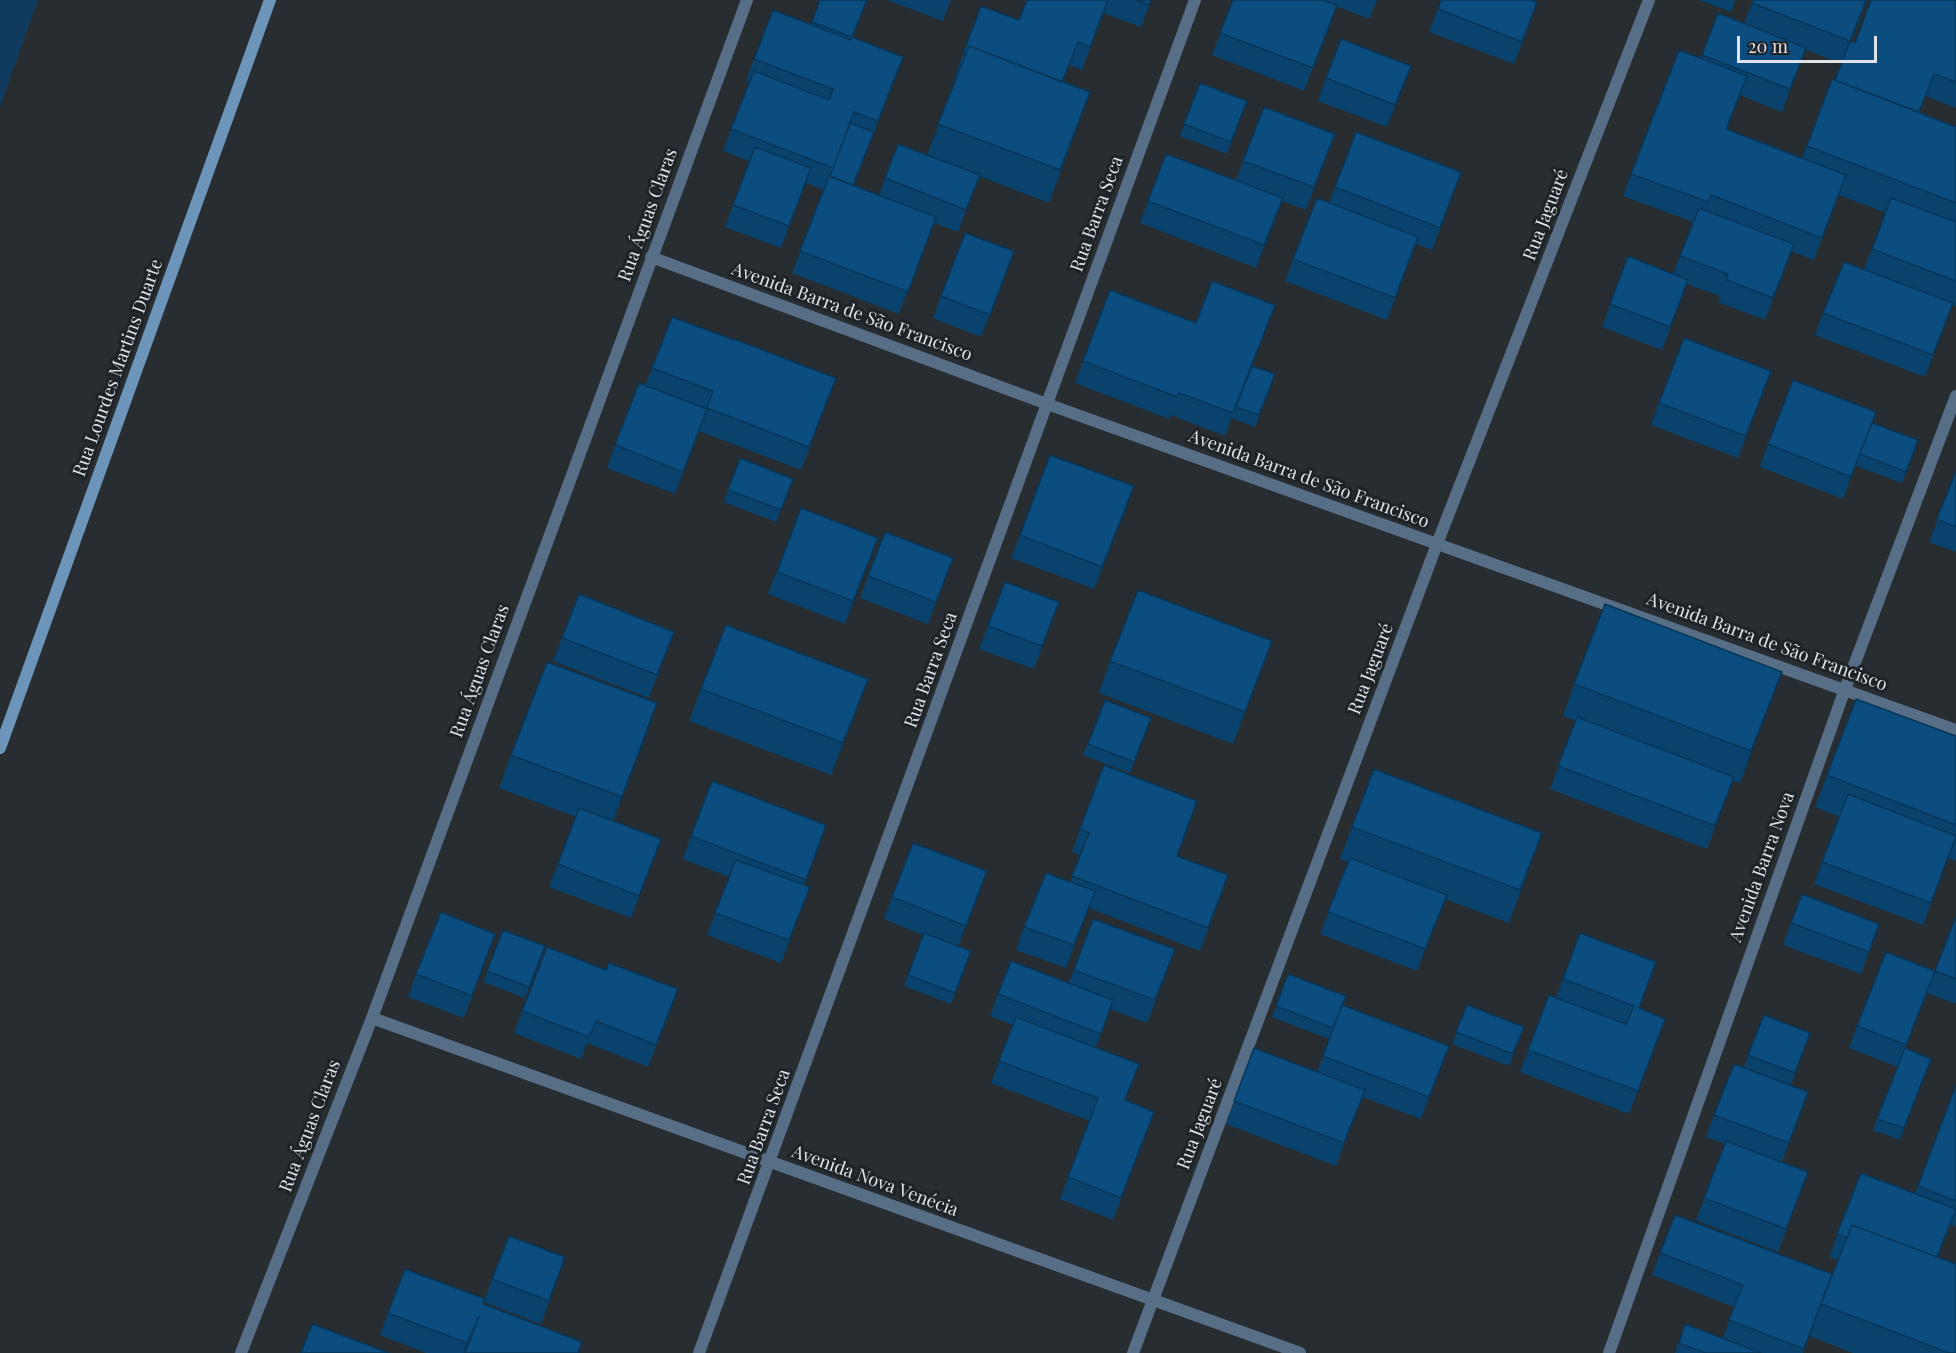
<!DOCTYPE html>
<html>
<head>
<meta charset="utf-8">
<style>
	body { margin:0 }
	#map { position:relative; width:1956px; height:1353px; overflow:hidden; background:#282d32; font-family:"Playfair Display",serif }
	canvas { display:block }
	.scale { position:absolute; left:1737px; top:36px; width:140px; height:27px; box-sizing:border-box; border:3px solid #dfe3e7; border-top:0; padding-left:8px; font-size:18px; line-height:21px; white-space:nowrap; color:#dfe3e7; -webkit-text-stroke:4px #1e2328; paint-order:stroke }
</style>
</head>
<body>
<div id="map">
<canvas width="1956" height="1353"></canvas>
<div class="scale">20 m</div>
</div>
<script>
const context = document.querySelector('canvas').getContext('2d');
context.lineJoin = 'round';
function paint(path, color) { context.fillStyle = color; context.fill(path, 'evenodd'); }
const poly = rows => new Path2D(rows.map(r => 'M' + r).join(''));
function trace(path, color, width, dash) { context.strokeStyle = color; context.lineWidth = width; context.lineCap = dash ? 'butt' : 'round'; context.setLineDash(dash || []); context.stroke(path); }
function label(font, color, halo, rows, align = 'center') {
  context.font = font + ' "Playfair Display",serif'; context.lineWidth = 6; context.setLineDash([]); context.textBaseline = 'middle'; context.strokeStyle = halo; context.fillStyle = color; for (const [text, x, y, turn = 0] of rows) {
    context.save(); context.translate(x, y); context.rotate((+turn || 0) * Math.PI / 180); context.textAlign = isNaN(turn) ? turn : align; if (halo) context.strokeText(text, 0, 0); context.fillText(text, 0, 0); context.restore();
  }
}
paint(poly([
	[0,0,38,0,0,107]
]), '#113b5e');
trace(poly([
	[651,257,1047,404,1956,730],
	[372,1018,1300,1353],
	[241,1353,372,1018,747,0],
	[699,1353,1195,0],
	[1133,1353,1437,544,1649,0],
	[1609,1353,1845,689,1956,396]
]), '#576f86', 12);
trace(poly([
	[0,748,270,0]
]), '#6d94b9', 12);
paint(poly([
	[820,0,867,0,853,37,903,57,854,185,879,195,885,178,927,155,957,77,955,76,981,6,1019,20,1027,0,1151,0,1141,27,1103,13,1082,70,1069,65,1063,82,1090,92,1049,203,979,176,958,232,934,223,899,314,792,273,824,190,806,183,781,248,725,227,749,161,723,151,749,82,746,81,754,59,811,25],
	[887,0,951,0,943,21],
	[1233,0,1377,0,1369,19,1336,6,1304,91,1212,55],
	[1441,0,1529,25,1514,64,1429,32],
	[1699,0,1735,0,1731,12],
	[1753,0,1867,0,1851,42,1855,43,1956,0,1956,108,1926,96,1919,112,1956,127,1956,306,1952,305,1925,377,1815,335,1823,313,1864,269,1886,213,1839,195,1814,260,1791,251,1765,320,1718,302,1720,296,1687,284,1662,350,1602,327,1628,256,1673,274,1693,222,1623,196,1631,174,1701,58,1718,13,1744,24],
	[1805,49,1842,64,1835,80,1832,79,1802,158,1727,129,1740,95,1782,112],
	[1411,66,1387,127,1318,101,1326,78],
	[1200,83,1247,101,1227,154,1180,136],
	[1264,107,1335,134,1306,210,1282,201,1256,268,1140,223,1166,154,1236,180],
	[1356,132,1461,172,1432,250,1416,244,1387,320,1285,281,1293,259,1329,203],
	[1014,251,981,337,933,318,941,296],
	[1110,290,1252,366,1275,374,1255,427,1232,418,1232,417,1225,436,1171,415,1169,419,1075,383],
	[734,340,836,378,801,470,699,431,675,494,607,468,615,445,645,385,652,368],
	[1771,371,1738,458,1651,425,1659,403],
	[1872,423,1918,440,1902,483,1856,466,1856,464,1843,499,1760,467,1768,444],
	[1050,455,1126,509,1094,589,1011,558],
	[740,458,793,479,776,522,724,502],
	[1956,471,1956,552,1929,542],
	[801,508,870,560,845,624,768,594],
	[868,576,945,580,928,624,860,598],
	[1059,602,1034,669,979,649,988,626],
	[674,632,649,698,553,661,562,638],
	[1110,661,1260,674,1233,744,1099,693],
	[1782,672,1740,783,1732,781,1707,849,1550,789,1576,721,1563,716,1574,684],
	[868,679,831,775,689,721,701,689],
	[1105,700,1151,718,1130,773,1083,755],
	[646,736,613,821,653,861,631,918,549,887,576,817,499,788,511,755],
	[1956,736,1956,861,1948,858,1923,925,1814,884,1840,817,1815,807,1827,775],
	[1104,765,1177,856,1220,898,1200,951,1089,908,1066,968,1016,950,1024,927,1070,882,1080,855,1072,852],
	[826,825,804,885,801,910,781,963,707,935,729,877,683,859,691,836],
	[1352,827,1542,833,1509,923,1445,899,1417,971,1320,934,1348,862,1340,859],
	[979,893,958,946,971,951,951,1004,904,986,923,935,884,919,892,897],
	[1802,894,1879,924,1861,974,1783,945],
	[1956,916,1956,1004,1927,993,1905,1048,1931,1059,1900,1140,1873,1130,1898,1067,1849,1048,1857,1026,1935,971],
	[1093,919,1167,972,1147,1023,1110,1009,1096,1047,1125,1101,1154,1112,1113,1220,1060,1199,1090,1121,991,1083,1013,1025,990,1016,998,994,1069,983],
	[503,930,545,946,525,998,483,982],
	[1580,933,1639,1009,1665,1019,1629,1114,1520,1072,1549,995,1556,998],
	[495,934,464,1018,408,997,416,974],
	[1288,974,1342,1005,1449,1046,1421,1119,1362,1097,1336,1166,1226,1124,1254,1048,1317,1072,1337,1020,1329,1039,1272,1017],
	[1467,1005,1524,1027,1509,1066,1452,1044],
	[522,1011,670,1012,648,1067,587,1043,581,1059,514,1033],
	[1764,1015,1810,1033,1791,1085,1744,1067],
	[1956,1085,1956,1227,1950,1224,1937,1257,1956,1353,1853,1353,1810,1336,1820,1308,1803,1353,1675,1353,1685,1324,1723,1338,1734,1307,1652,1275,1660,1253,1832,1274,1838,1260,1829,1257,1861,1173,1915,1194],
	[1808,1092,1782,1162,1808,1172,1778,1252,1696,1220,1725,1144,1706,1137,1714,1115],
	[565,1257,541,1324,484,1302,492,1279],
	[485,1299,464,1353,426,1353,380,1335,388,1313]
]), '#09426d');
paint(poly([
	[1411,66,1403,88,1387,127,1395,105],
	[1283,198,1275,221,1256,268,1264,245],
	[1134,486,1126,509,1094,589,1102,567],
	[878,538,870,560,845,624,853,601],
	[1272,641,1260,674,1233,744,1245,712],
	[1782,672,1770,704,1740,783,1751,751],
	[868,679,856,711,831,775,843,743],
	[657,703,646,736,610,830,622,797],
	[661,839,653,861,631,918,639,896],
	[987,871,979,893,958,948,966,926],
	[1095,891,1087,913,1066,968,1074,945],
	[1447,895,1439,917,1417,971,1425,949],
	[479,1317,464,1353,463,1353,467,1343]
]), '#083659');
const building = poly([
	[820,0,867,0,852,37,812,22,820,0],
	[1027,0,1108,0,1090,47,1078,42,1062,82,969,46,965,55,963,54,981,6,1019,20,1027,0],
	[1137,0,1151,0,1149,5,1137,0],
	[1233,0,1322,0,1337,5,1313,68,1220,33,1233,0],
	[1441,0,1531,0,1537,2,1522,42,1438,9,1441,0],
	[1753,0,1866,0,1850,41,1752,3,1753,0],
	[1871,0,1956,0,1956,82,1934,74,1919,112,1835,80,1850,41,1855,43,1871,0],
	[773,10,851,40,852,37,903,57,878,121,854,112,833,168,731,129,754,71,829,100,833,89,754,59,773,10],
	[1718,13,1806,48,1790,89,1702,55,1718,13],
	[1341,39,1411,66,1395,105,1326,78,1341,39],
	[969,46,1090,92,1060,170,938,124,969,46],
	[1679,50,1747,76,1726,129,1846,175,1822,238,1711,195,1708,202,1631,174,1679,50],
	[1832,79,1956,127,1956,203,1807,146,1832,79],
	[1200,83,1247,101,1231,142,1184,124,1200,83],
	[1264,107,1335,134,1314,187,1243,161,1264,107],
	[850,123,874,132,853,185,830,176,850,123],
	[1356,132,1461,172,1440,228,1335,187,1356,132],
	[898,144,980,175,966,210,885,178,898,144],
	[755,147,811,168,789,226,733,205,755,147],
	[1166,154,1283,198,1264,245,1148,201,1166,154],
	[829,176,936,217,908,292,800,251,829,176],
	[1317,198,1418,237,1395,298,1293,259,1317,198],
	[1891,198,1956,222,1956,281,1872,249,1891,198],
	[1699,208,1794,244,1773,298,1727,280,1728,274,1680,256,1699,208],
	[965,233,1014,251,990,315,941,296,965,233],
	[1628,256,1688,280,1670,327,1610,304,1628,256],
	[1844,262,1953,303,1933,355,1823,313,1844,262],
	[1212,281,1275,305,1233,413,1179,393,1177,397,1083,361,1110,290,1196,323,1212,281],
	[672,317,734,340,734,339,836,378,809,447,707,408,713,391,652,368,672,317],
	[1684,338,1771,371,1746,436,1659,403,1684,338],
	[1252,366,1275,374,1259,415,1236,407,1252,366],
	[1793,380,1876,412,1851,477,1768,444,1793,380],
	[639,383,707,409,683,472,615,445,639,383],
	[1872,423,1918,440,1906,472,1860,454,1872,423],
	[1050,455,1134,486,1102,567,1020,535,1050,455],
	[740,458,793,479,781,510,728,490,740,458],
	[1956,471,1956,527,1937,519,1956,471],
	[801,508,878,538,853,601,777,572,801,508],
	[885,532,953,558,936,602,868,576,885,532],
	[1005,582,1059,602,1042,646,988,626,1005,582],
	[1138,590,1272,641,1245,712,1110,661,1138,590],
	[579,594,674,632,657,675,562,638,579,594],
	[1605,604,1782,672,1751,751,1574,684,1605,604],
	[726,625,868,679,843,743,701,689,726,625],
	[547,662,657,703,622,797,511,755,547,662],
	[1856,699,1956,736,1956,825,1827,775,1856,699],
	[1105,700,1151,718,1134,762,1088,744,1105,700],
	[1577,717,1734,777,1715,826,1558,766,1577,717],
	[1104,765,1197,801,1177,856,1228,875,1208,928,1072,876,1089,833,1080,829,1104,765],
	[1374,769,1542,833,1520,890,1352,827,1374,769],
	[712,781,826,825,806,880,691,836,712,781],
	[1848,794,1956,836,1931,903,1822,862,1848,794],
	[579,808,661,839,639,896,558,864,579,808],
	[913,843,987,871,966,926,892,897,913,843],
	[1350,858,1447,895,1425,949,1328,912,1350,858],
	[736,860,810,887,789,940,715,913,736,860],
	[1046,873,1095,891,1074,945,1024,927,1046,873],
	[1802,894,1879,924,1869,952,1791,923,1802,894],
	[441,912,495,934,472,996,416,974,441,912],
	[1956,916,1956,979,1935,971,1956,916],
	[1093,919,1175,949,1155,1000,1074,970,1093,919],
	[503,930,545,946,529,987,487,971,503,930],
	[924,933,971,951,955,993,908,975,924,933],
	[1580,933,1656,962,1639,1008,1665,1019,1638,1091,1528,1050,1549,995,1626,1024,1634,1006,1563,979,1580,933],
	[547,947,606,970,609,963,678,989,656,1045,596,1021,589,1037,522,1011,547,947],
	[1886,952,1935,971,1906,1045,1857,1026,1886,952],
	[1011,961,1113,1000,1101,1034,998,994,1011,961],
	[1288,974,1346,996,1333,1028,1276,1006,1288,974],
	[1342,1005,1449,1046,1429,1097,1323,1056,1342,1005],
	[1467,1005,1524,1027,1513,1054,1456,1032,1467,1005],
	[1764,1015,1810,1033,1795,1073,1748,1055,1764,1015],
	[1016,1017,1139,1064,1125,1100,1154,1112,1121,1198,1068,1177,1098,1098,999,1061,1016,1017],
	[1254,1048,1365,1090,1344,1143,1234,1101,1254,1048],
	[1905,1048,1931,1059,1904,1128,1877,1119,1905,1048],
	[1734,1064,1808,1092,1789,1143,1714,1115,1734,1064],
	[1956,1085,1956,1201,1918,1186,1956,1085],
	[1726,1141,1808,1172,1786,1229,1704,1198,1726,1141],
	[1861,1173,1956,1209,1937,1257,1852,1225,1847,1238,1837,1234,1861,1173],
	[1675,1215,1832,1274,1804,1349,1729,1320,1743,1285,1660,1253,1675,1215],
	[1852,1225,1956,1264,1956,1353,1949,1353,1821,1304,1852,1225],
	[509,1236,565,1257,549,1301,492,1279,509,1236],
	[405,1269,485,1299,483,1304,582,1342,578,1353,465,1353,479,1317,467,1343,388,1313,405,1269],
	[312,1324,389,1353,301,1353,312,1324],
	[1685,1324,1761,1353,1706,1353,1679,1343,1685,1324]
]);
paint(building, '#0b4d7f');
trace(building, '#083659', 1.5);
label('18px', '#dfe3e7', '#1e2328', [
	["Rua Barra Seca",1097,214,-70],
	["Rua Águas Claras",648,215,-70],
	["Rua Jaguaré",1546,215,-69],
	["Avenida Barra de São Francisco",852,312,20],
	["Rua Lourdes Martins Duarte",118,368,-70],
	["Avenida Barra de São Francisco",1309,479,20],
	["Avenida Barra de São Francisco",1767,642,20],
	["Rua Jaguaré",1371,669,-69],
	["Rua Barra Seca",931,670,-70],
	["Rua Águas Claras",480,671,-70],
	["Avenida Barra Nova",1762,867,-70],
	["Rua Jaguaré",1200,1124,-69],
	["Rua Águas Claras",310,1126,-69],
	["Rua Barra Seca",764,1127,-70],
	["Avenida Nova Venécia",875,1181,20]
]);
</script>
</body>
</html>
